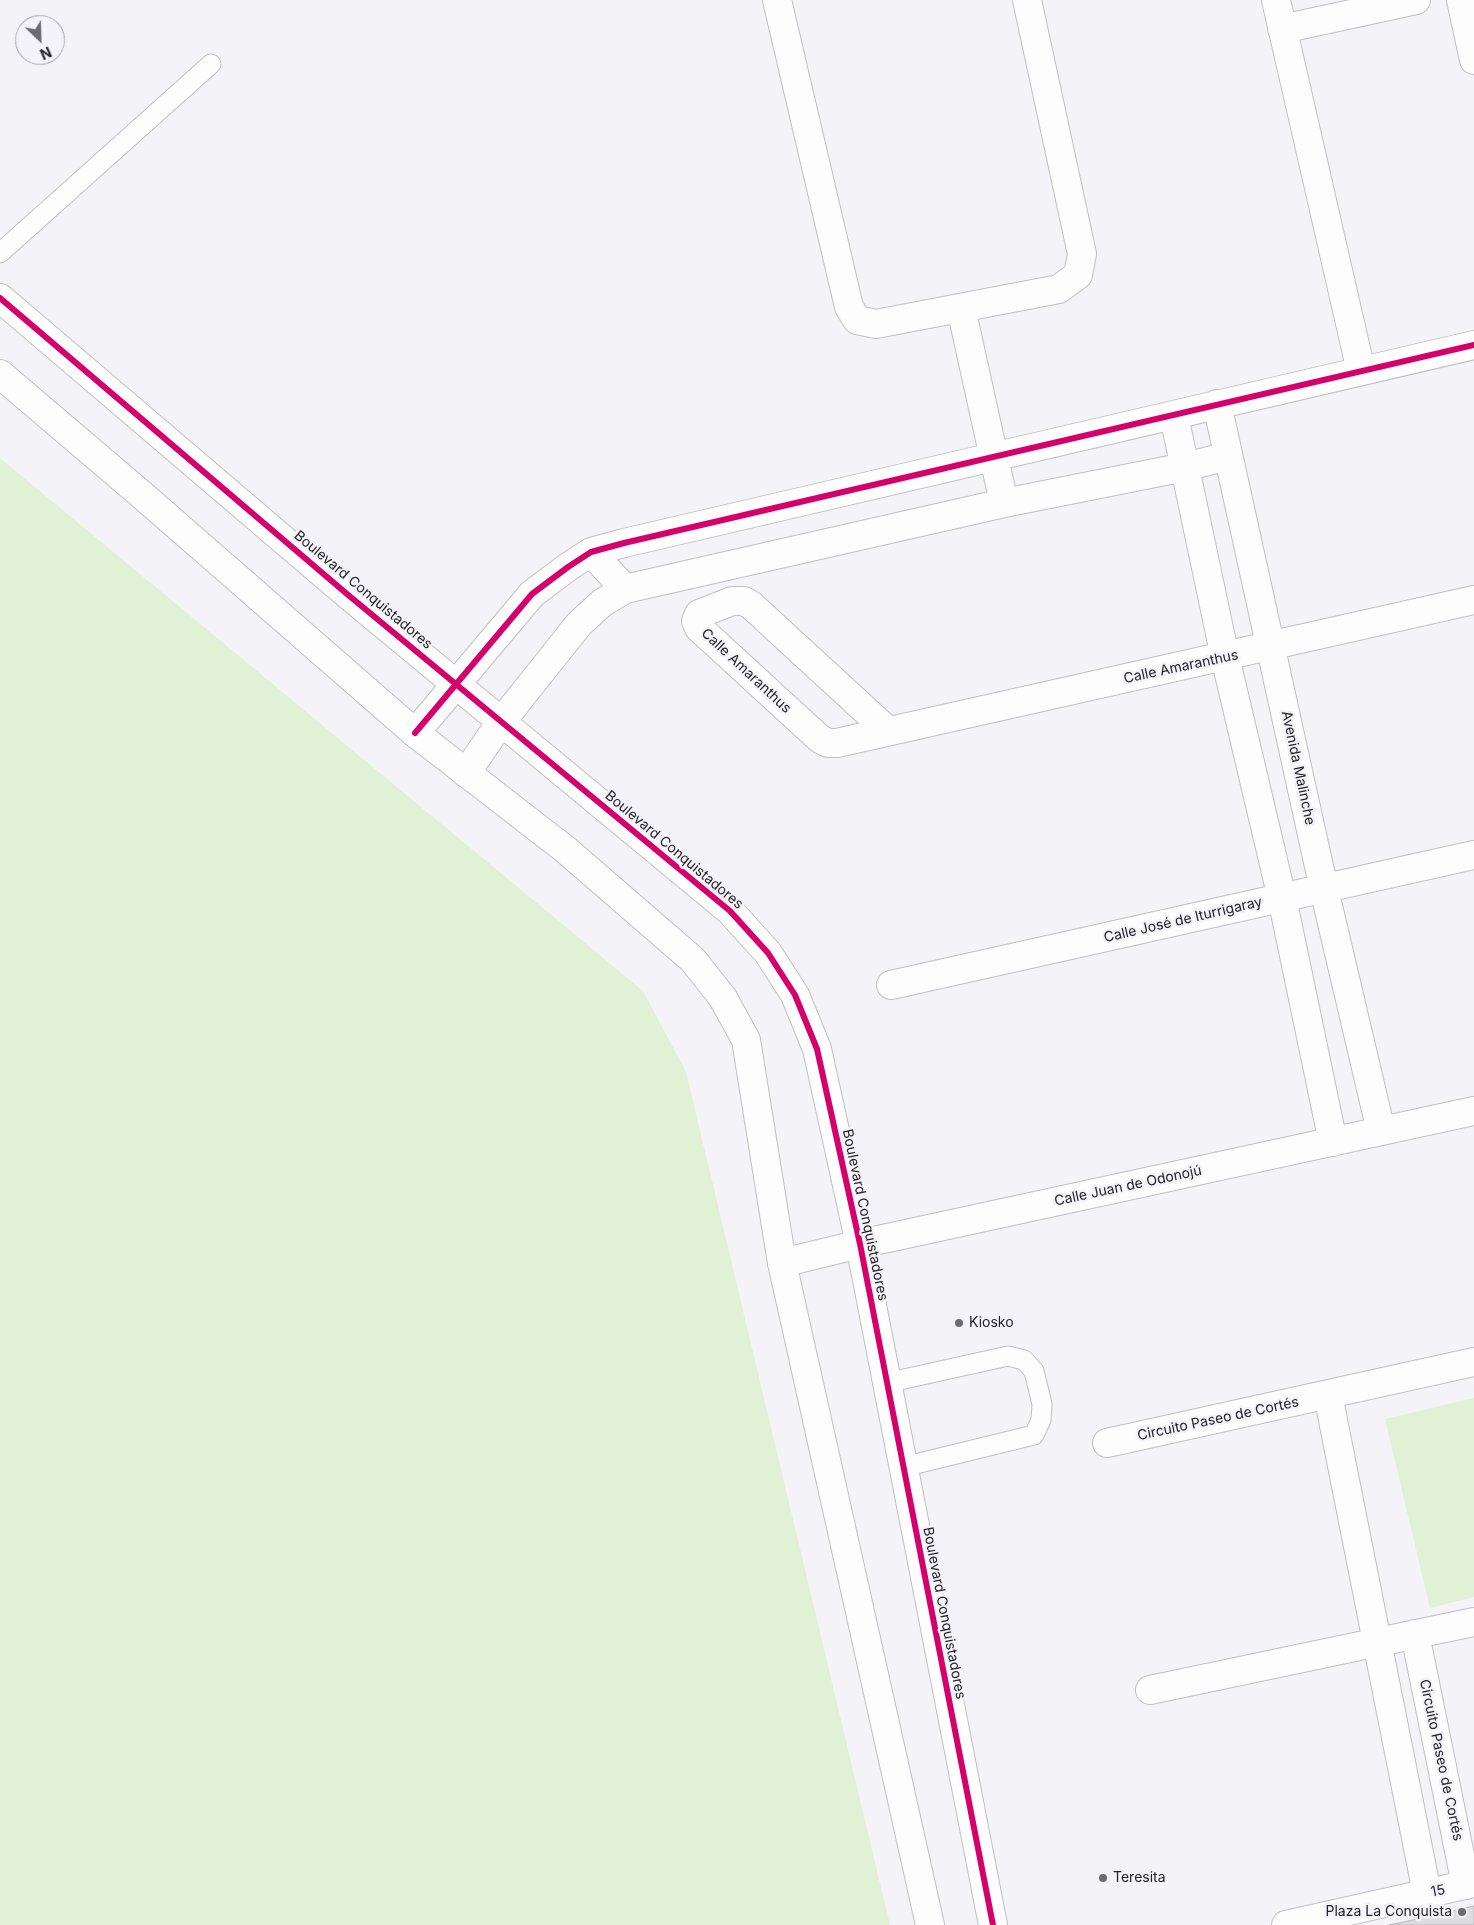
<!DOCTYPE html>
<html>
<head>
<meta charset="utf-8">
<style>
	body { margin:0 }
	#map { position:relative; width:1474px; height:1925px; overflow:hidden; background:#f4f4f8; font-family:Inter,sans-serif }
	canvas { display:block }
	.north { position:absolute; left:15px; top:15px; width:50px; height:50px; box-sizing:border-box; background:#f3f3f9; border:1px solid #a0a0a5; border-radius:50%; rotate:156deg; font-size:14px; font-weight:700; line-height:20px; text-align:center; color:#232326 }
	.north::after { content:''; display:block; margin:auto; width:18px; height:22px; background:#6c6c70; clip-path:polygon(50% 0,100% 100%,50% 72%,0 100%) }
</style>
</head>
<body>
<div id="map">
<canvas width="1474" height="1925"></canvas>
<div class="north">N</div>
</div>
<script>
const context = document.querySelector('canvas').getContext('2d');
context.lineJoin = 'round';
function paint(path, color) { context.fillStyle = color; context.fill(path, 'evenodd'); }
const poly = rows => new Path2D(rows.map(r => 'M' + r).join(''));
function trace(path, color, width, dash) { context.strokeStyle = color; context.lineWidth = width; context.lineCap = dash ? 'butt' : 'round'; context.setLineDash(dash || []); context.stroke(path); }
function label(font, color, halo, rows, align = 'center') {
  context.font = font + ' Inter,sans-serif'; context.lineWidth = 5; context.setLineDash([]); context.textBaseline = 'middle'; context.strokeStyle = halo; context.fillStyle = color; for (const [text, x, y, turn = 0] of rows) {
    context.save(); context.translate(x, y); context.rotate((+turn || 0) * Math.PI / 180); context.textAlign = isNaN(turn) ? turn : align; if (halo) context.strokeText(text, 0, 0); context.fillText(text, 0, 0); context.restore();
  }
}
paint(poly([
	[0,458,643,991,686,1072,890,1925,0,1925],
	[1474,1398,1474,1597,1430,1608,1385,1419]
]), '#e0f1d6');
const building = poly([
	[1474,1906,1474,1925,1389,1925,1427,1917,1474,1906]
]);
paint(building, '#dddde0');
trace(building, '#bababd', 1);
const service = poly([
	[0,253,211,64],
	[886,1383,1008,1356,1024,1360,1034,1371,1042,1404,1041,1420,1034,1435,903,1467]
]);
const minor = poly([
	[777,0,849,307,857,320,876,324,1059,289,1078,275,1082,254,1027,0],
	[1276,0,1361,371],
	[1461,0,1474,60],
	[1282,29,1416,0],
	[961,308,1004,503],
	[1217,404,1324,889,1381,1131],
	[1174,416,1225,657,1282,898,1333,1142],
	[591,552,625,589],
	[888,731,751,605,744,601,732,601,699,614,696,621,699,628,820,739,828,743,837,743,1474,600],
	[415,733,532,594,568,567,591,552,624,543,1474,345],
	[466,773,501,722,579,624,602,603,625,589,1004,503,1185,467,1228,456],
	[891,985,1474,855],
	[782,1263,860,1244,1474,1111],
	[1328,1395,1427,1893],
	[1107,1443,1474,1362],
	[1415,1634,1466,1885],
	[1150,1690,1474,1622],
	[1286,1925,1474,1883]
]);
const tertiary = poly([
	[0,298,347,594,730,911,768,953,795,995,817,1049,860,1244,993,1925],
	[0,374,142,495,415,733,566,850,693,960,723,998,746,1040,782,1263,930,1925]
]);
trace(service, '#c0c0c3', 21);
trace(minor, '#c0c0c3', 30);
trace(tertiary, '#c0c0c3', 30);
trace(service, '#fdfdfe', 19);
trace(minor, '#fdfdfe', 28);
trace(tertiary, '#fdfdfe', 28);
trace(poly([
	[0,298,347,594,730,911,768,953,795,995,817,1049,860,1244,993,1925],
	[415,733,532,594,568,567,591,552,624,543,1474,345]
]), '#d6006c', 6);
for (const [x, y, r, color] of [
	[959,1323,5,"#6c6c70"],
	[1103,1878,5,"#6c6c70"],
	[1462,1912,5,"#6c6c70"]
]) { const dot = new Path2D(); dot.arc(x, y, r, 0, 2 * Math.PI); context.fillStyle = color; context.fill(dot); trace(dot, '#f3f3f9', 2); }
label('14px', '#232326', '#f3f3f9', [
	["Boulevard Conquistadores",363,590,40],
	["Calle Amaranthus",1181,667,-12],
	["Calle Amaranthus",746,671,43],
	["Avenida Malinche",1298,768,78],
	["Boulevard Conquistadores",674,850,40],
	["Calle José de Iturrigaray",1183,920,-13],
	["Calle Juan de Odonojú",1128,1186,-12],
	["Boulevard Conquistadores",865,1215,78],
	["Circuito Paseo de Cortés",1218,1419,-12],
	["Boulevard Conquistadores",944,1613,79],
	["Circuito Paseo de Cortés",1441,1760,78],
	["15",1438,1891,-11]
]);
label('14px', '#232326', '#f3f3f9', [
	["Kiosko",969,1323],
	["Teresita",1113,1878],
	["Plaza La Conquista",1452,1912,"right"]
], 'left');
</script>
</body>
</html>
